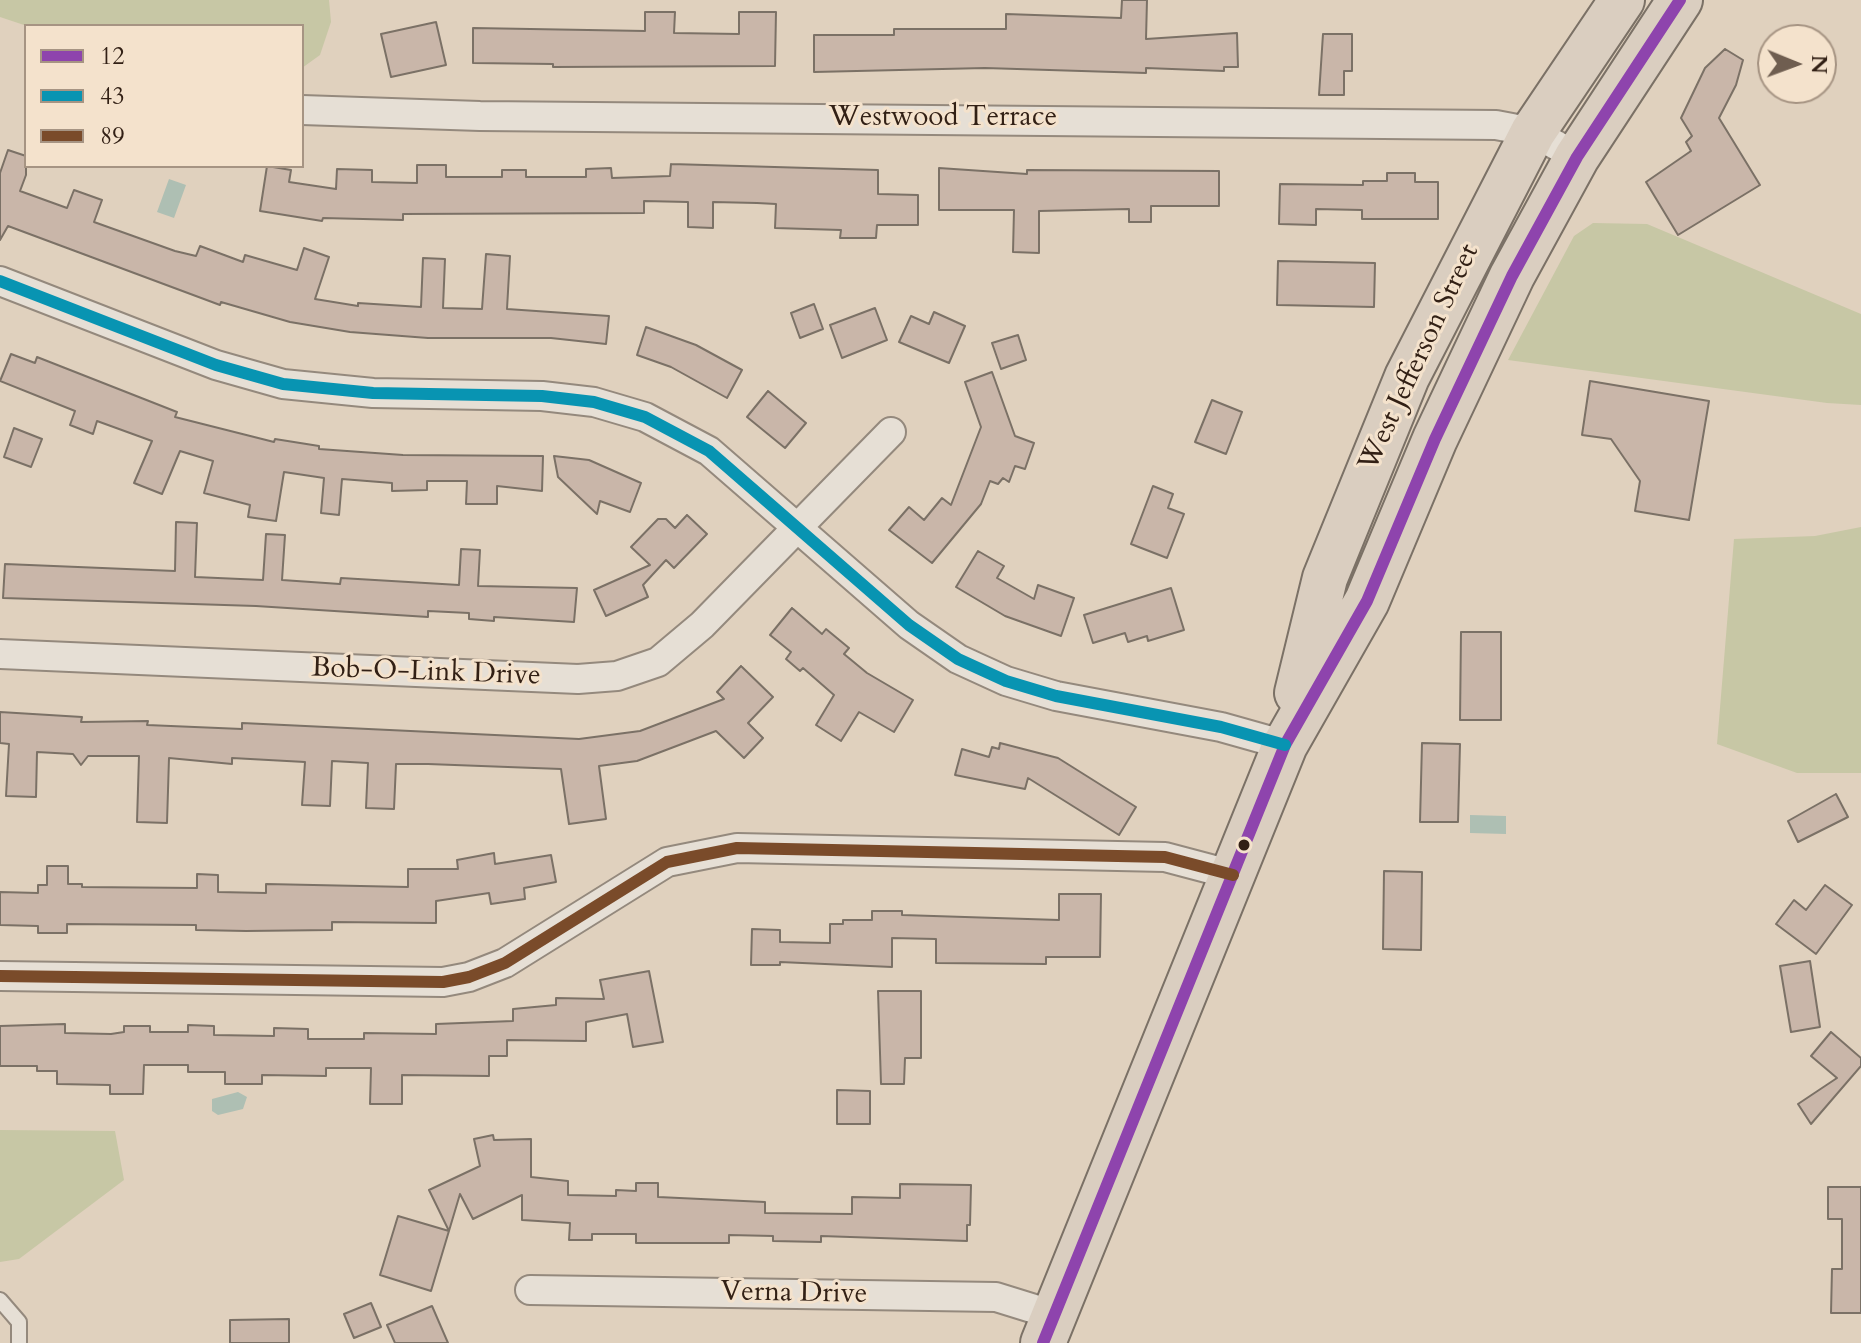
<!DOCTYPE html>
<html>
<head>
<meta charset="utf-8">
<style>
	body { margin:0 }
	#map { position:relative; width:1861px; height:1343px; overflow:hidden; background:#e0d1be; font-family:Cardo,serif }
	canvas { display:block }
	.legend { position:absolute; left:24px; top:24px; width:280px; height:144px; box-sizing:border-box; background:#f4e2cc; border:2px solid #a69483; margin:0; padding:10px 14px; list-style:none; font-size:24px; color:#322015 }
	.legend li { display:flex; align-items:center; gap:16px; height:40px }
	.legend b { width:40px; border:2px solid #a69483 }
	.north { position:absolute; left:1757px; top:24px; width:80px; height:80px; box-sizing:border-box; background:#f4e2cc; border:2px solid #a69483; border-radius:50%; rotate:91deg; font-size:22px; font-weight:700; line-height:32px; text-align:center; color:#322015 }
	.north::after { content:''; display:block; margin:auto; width:28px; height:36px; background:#6f5e50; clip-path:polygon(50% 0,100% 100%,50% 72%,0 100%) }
</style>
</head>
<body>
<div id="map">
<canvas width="1861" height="1343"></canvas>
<ul class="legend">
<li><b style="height:10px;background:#8e44ad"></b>12</li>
<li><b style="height:10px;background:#0894b2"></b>43</li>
<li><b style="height:10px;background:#7a4b2a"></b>89</li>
</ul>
<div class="north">N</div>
</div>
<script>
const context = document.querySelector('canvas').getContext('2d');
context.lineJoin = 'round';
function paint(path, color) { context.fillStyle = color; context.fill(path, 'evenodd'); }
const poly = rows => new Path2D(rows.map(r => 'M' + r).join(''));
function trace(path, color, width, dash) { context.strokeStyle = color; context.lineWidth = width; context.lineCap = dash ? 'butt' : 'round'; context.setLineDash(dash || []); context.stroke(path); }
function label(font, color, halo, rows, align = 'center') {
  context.font = font + ' Cardo,serif'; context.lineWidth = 6; context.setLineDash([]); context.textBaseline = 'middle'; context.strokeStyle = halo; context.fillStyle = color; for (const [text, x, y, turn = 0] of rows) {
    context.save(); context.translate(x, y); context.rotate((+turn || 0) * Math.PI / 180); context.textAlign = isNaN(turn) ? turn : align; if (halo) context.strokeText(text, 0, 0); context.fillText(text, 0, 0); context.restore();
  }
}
paint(poly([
	[0,0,329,0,331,22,320,55,302,68,302,26,27,26,0,17],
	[1593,223,1647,224,1861,314,1861,405,1827,403,1508,360,1574,236],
	[1861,527,1861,773,1797,773,1717,744,1734,539,1815,536],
	[0,1130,115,1131,124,1180,19,1259,0,1262]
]), '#c7c7a5');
paint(poly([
	[169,179,186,185,174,218,157,212],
	[1470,815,1506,816,1506,834,1470,833],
	[238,1092,247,1097,243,1109,218,1115,212,1111,212,1099]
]), '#aebfb3');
const building = poly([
	[1122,0,1147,0,1146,39,1237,33,1238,67,1224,67,1224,71,1146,68,1146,73,985,68,814,72,814,35,894,35,894,29,1006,29,1006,14,1121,18,1122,0],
	[645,12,675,12,674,33,739,34,739,12,776,12,775,66,553,67,553,64,473,63,473,28,645,31,645,12],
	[436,22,446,65,391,77,381,34,436,22],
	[1323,34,1352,34,1352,71,1344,71,1344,95,1319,95,1323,34],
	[1725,49,1743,60,1736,85,1719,118,1760,185,1678,235,1646,182,1691,151,1686,142,1692,136,1681,118,1705,68,1725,49],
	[8,150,26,156,26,175,20,191,67,208,74,190,102,200,94,222,175,251,196,256,200,246,243,262,245,255,297,270,304,248,329,257,315,299,358,306,358,303,421,307,423,258,445,259,443,308,482,309,486,254,510,256,507,309,609,316,606,344,551,338,428,338,350,332,290,322,221,302,220,305,8,226,0,240,0,173,8,150],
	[671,164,878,170,878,194,918,195,918,225,877,225,876,238,840,238,841,230,775,228,776,204,757,203,713,202,713,228,688,227,688,202,644,201,644,213,403,214,403,220,323,218,322,221,260,211,267,166,291,170,289,182,336,189,337,169,372,170,372,182,417,183,417,165,446,165,446,177,502,177,502,170,526,170,526,177,586,177,586,169,611,168,612,178,670,176,671,164],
	[939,168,1027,174,1027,170,1219,171,1219,206,1151,206,1151,222,1129,222,1129,209,1039,211,1039,253,1013,252,1014,210,939,210,939,168],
	[1387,173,1415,173,1415,182,1438,182,1438,219,1362,219,1362,210,1316,209,1316,225,1279,224,1280,184,1363,185,1363,181,1387,181,1387,173],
	[1278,261,1375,263,1374,307,1277,305,1278,261],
	[814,304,823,329,800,338,791,313,814,304],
	[875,308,887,340,842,358,830,325,875,308],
	[934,312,965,326,949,363,899,342,911,316,929,324,934,312],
	[646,327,696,345,742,370,727,398,671,367,637,355,646,327],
	[1018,335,1026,360,1001,369,992,343,1018,335],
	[11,354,35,363,37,357,177,412,175,417,274,442,275,439,319,446,319,449,403,455,543,456,542,491,497,486,497,504,466,504,467,481,427,481,427,490,392,491,392,483,342,479,339,515,321,513,324,478,284,472,276,521,248,517,250,505,204,493,213,461,180,451,162,494,134,483,152,441,97,421,93,434,70,425,75,411,0,381,11,354],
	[992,372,1015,436,1034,443,1025,469,1015,466,1009,482,1003,478,998,484,990,481,981,504,932,563,889,530,909,507,924,520,942,498,951,505,981,427,965,382,992,372],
	[1590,381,1709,401,1689,520,1635,511,1640,481,1611,439,1582,435,1590,381],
	[768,391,806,423,785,448,747,417,768,391],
	[1212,400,1242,412,1226,454,1195,442,1212,400],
	[14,428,42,439,31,467,4,457,14,428],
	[554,456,589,460,641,483,630,512,600,501,597,514,558,477,554,456],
	[1153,486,1173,494,1168,508,1184,514,1167,558,1131,544,1153,486],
	[687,515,707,534,674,568,666,560,643,585,648,597,606,616,594,590,650,565,631,547,658,519,666,519,675,528,687,515],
	[176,522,197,523,195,577,263,580,266,534,285,535,282,580,340,584,341,578,459,585,461,549,480,550,478,586,577,588,574,622,494,617,494,621,469,619,469,613,428,611,428,617,256,606,3,598,5,564,175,571,176,522],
	[978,551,1004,566,997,578,1034,599,1038,585,1074,598,1061,636,1005,616,956,587,978,551],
	[1171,588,1184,630,1148,641,1147,636,1128,642,1125,633,1093,643,1084,615,1171,588],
	[792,608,822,634,826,629,849,648,844,654,867,673,913,700,894,732,859,712,841,741,816,725,834,695,803,668,800,671,786,659,791,652,770,635,792,608],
	[1461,632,1501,632,1501,720,1460,720,1461,632],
	[741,666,773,697,748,723,763,738,744,758,716,731,637,761,599,766,606,819,569,824,561,769,428,764,396,764,394,809,366,808,368,763,332,761,330,806,302,805,305,762,232,758,232,764,169,758,167,823,137,822,139,756,88,756,81,765,73,754,37,752,36,797,6,796,9,744,0,743,0,712,82,717,81,722,148,721,147,725,242,729,242,723,579,739,640,731,724,699,717,692,741,666],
	[1000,743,1058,758,1136,807,1119,835,1028,778,1025,789,955,775,962,749,989,757,992,747,999,749,1000,743],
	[1422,743,1460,744,1458,822,1420,822,1422,743],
	[1836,794,1848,817,1798,842,1788,821,1836,794],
	[494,853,495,864,551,855,556,882,524,888,525,899,491,904,489,893,436,901,436,923,332,922,332,930,246,931,196,930,196,925,67,924,67,933,38,933,38,926,0,925,0,892,38,893,38,885,47,885,47,866,68,866,68,884,82,884,82,887,197,888,197,874,218,875,218,892,266,893,266,884,408,887,408,869,458,869,457,860,494,853],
	[1384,871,1422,872,1421,950,1383,949,1384,871],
	[1825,885,1852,905,1816,954,1776,924,1794,900,1806,910,1825,885],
	[1059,894,1101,894,1100,957,1046,957,1046,964,936,963,936,939,892,938,892,967,780,962,780,965,751,965,752,929,780,930,780,942,830,943,830,924,843,924,843,920,872,920,872,911,902,911,902,915,1059,920,1059,894],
	[1810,961,1820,1027,1791,1032,1780,966,1810,961],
	[649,971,663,1042,633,1047,627,1014,586,1022,586,1041,507,1040,507,1056,489,1056,489,1076,402,1075,402,1104,370,1104,371,1068,326,1068,326,1076,262,1075,262,1084,225,1084,225,1072,188,1072,188,1065,144,1065,143,1094,110,1094,110,1085,57,1084,57,1071,37,1071,37,1066,0,1066,0,1026,65,1024,65,1033,111,1034,124,1032,124,1026,150,1026,150,1032,188,1032,188,1025,214,1026,214,1035,274,1036,274,1028,308,1029,308,1039,364,1039,364,1033,436,1034,436,1024,513,1021,513,1009,556,1005,556,998,604,999,600,980,649,971],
	[878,991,921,991,921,1058,905,1058,904,1084,881,1084,878,991],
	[1831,1032,1861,1058,1861,1066,1811,1124,1798,1104,1837,1078,1811,1056,1831,1032],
	[837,1090,870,1091,870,1124,837,1124,837,1090],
	[493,1135,494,1140,531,1139,531,1177,568,1181,568,1195,616,1196,616,1190,636,1191,636,1183,658,1183,658,1197,765,1202,765,1213,852,1214,852,1197,900,1198,900,1184,971,1185,970,1225,967,1225,967,1241,821,1236,821,1242,773,1241,773,1236,729,1235,729,1243,636,1243,636,1234,592,1234,592,1240,569,1240,570,1223,522,1220,522,1195,473,1219,460,1194,431,1291,380,1275,398,1216,449,1231,429,1190,480,1166,474,1139,493,1135],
	[1828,1187,1861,1187,1861,1313,1831,1313,1832,1269,1842,1269,1842,1219,1828,1219,1828,1187],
	[371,1303,381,1327,354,1338,344,1314,371,1303],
	[432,1306,448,1343,395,1343,387,1325,432,1306],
	[289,1319,289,1343,230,1343,230,1320,289,1319]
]);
paint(building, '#c9b6a9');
trace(building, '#7b7166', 2);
const service = poly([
	[0,1300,19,1322,19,1343]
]);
const minor = poly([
	[302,110,480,116,1496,125,1533,132,1577,157],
	[0,281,216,365,283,384,373,393,542,396,594,402,645,417,709,451,909,625,958,659,1006,681,1056,696,1221,727,1285,745],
	[0,654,578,679,617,676,658,662,702,625,891,432],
	[0,976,443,982,469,977,505,963,667,862,737,848,1165,857,1233,875],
	[530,1290,996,1297,1054,1315]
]);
const primary = poly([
	[1297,693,1325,578,1407,377,1533,132,1622,0],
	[1043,1343,1285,745,1367,601,1435,439,1512,276,1577,157,1680,0]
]);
trace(service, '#94897d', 18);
trace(minor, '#94897d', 32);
trace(primary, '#7b7166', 48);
trace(service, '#e6dfd5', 14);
trace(minor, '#e6dfd5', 28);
trace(primary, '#dacec0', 44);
trace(poly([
	[1043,1343,1285,745,1367,601,1435,439,1512,276,1577,157,1680,0]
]), '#8e44ad', 12);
trace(poly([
	[0,281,216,365,283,384,373,393,542,396,594,402,645,417,709,451,909,625,958,659,1006,681,1056,696,1221,727,1285,745]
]), '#0894b2', 12);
trace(poly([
	[0,976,443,982,469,977,505,963,667,862,737,848,1165,857,1233,875]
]), '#7a4b2a', 12);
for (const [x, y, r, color] of [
	[1244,845,7,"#322015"]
]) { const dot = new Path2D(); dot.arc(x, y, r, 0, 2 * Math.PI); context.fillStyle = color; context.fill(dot); trace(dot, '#f4e2cc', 3); }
label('28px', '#322015', '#f4e2cc', [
	["Westwood Terrace",943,119],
	["West Jefferson Street",1420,358,-65],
	["Bob-O-Link Drive",426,673,2],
	["Verna Drive",794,1294,1]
]);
</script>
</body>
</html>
